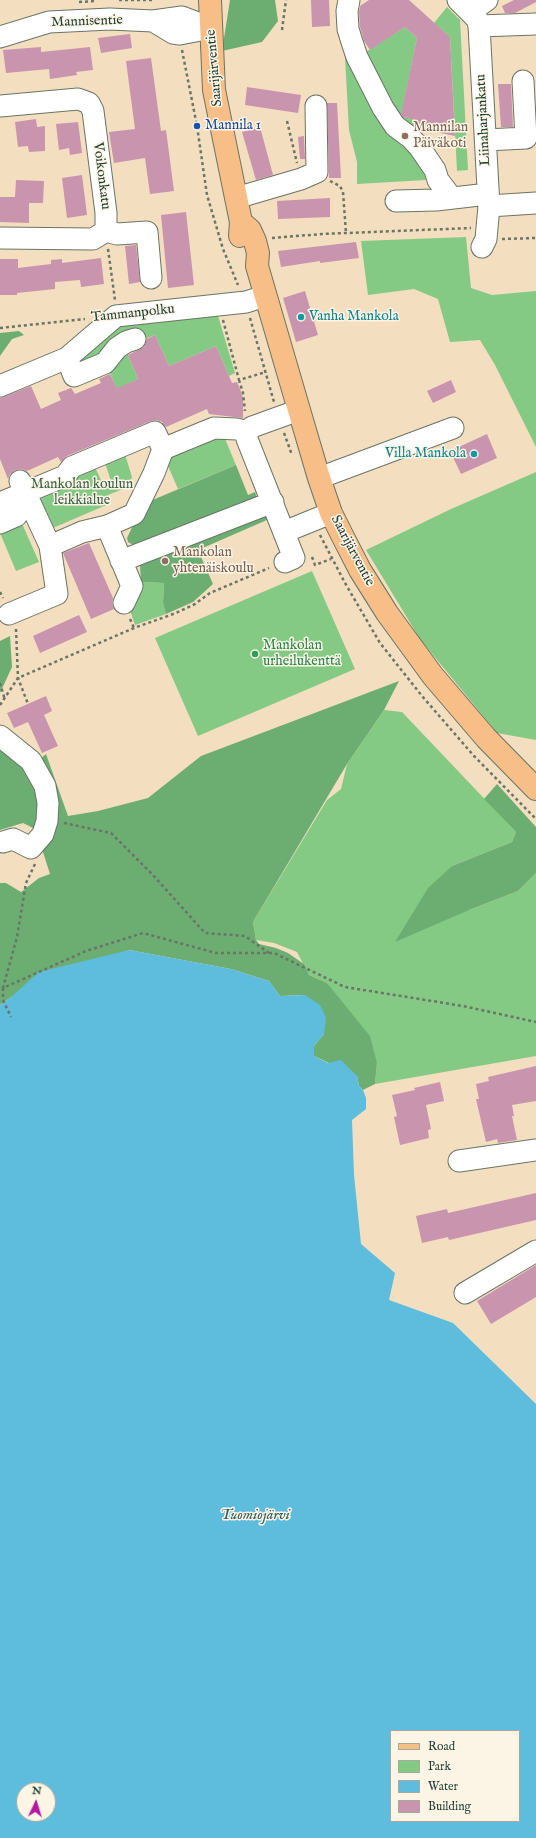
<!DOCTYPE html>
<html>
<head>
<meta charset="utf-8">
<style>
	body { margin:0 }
	#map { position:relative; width:536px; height:1838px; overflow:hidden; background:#f3dec0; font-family:"IM FELL English",serif }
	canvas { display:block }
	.legend { position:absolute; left:390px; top:1730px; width:130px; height:92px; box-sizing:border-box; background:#fcf5e5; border:1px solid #a4ab9e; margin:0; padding:5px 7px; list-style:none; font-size:12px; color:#1f3d34 }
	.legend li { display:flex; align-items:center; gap:8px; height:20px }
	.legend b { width:20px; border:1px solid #a4ab9e }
	.north { position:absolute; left:16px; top:1782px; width:40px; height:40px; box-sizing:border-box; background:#fcf5e5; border:1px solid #a4ab9e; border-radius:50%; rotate:4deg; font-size:11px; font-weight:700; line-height:16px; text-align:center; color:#1f3d34 }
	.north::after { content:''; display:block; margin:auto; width:14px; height:18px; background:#b5179e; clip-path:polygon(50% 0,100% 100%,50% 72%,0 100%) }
</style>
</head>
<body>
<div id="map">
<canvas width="536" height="1838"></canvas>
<ul class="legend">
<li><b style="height:5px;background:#f7be87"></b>Road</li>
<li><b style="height:11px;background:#85ca84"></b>Park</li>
<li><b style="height:11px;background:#5ebcdc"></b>Water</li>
<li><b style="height:11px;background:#c994ad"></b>Building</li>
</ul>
<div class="north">N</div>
</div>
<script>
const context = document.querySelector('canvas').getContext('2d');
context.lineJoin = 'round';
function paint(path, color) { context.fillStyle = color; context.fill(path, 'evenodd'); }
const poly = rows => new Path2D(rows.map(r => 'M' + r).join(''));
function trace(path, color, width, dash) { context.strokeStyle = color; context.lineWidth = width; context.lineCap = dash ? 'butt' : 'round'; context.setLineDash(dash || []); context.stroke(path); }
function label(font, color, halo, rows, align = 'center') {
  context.font = font + ' "IM FELL English",serif'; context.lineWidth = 3; context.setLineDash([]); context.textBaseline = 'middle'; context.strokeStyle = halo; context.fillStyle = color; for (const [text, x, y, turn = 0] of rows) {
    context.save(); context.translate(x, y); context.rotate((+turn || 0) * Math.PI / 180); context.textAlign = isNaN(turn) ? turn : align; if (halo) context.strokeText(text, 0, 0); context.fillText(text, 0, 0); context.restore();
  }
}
paint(poly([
	[447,7,460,20,468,170,457,171,450,37,434,23],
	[405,27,417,38,401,116,415,120,414,127,443,179,357,184,357,162,349,130,345,57,361,55],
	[466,237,471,288,492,295,536,291,536,447,495,365,480,340,450,342,438,299,414,289,368,295,361,241],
	[216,309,235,373,229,376,216,346,169,366,155,335,145,339,136,337,74,365,113,326],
	[125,348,138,379,117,389,106,364],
	[223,434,236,465,178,489,165,459],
	[123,448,132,477,128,487,108,495,111,503,46,531,31,493,95,467,104,487,111,483,111,481,103,457],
	[536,472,536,740,497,733,420,639,366,550,451,509],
	[20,519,39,562,16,571,0,533,0,527],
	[312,571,355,669,198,736,155,638],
	[141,582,164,583,163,603,166,614,135,625,128,604],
	[384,710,402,712,516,832,512,842,452,866,469,910,518,891,536,873,536,1056,375,1084,377,1063,327,983,309,975,297,952,274,943,256,940,253,922,327,800,341,789,347,764]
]), '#85ca84');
paint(poly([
	[230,0,275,0,278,21,262,42,222,51],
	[19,331,24,335,12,339,0,356,0,333],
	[236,465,248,495,255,492,259,503,135,546,128,542,127,538,143,504],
	[263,509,267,520,198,550,213,584,193,602,166,614,163,603,164,583,141,582,140,565],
	[10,636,12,667,0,693,0,641],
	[399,681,384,710,347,764,253,922,256,940,259,944,276,948,288,953,304,964,309,975,327,983,370,1036,377,1063,375,1084,363,1090,359,1086,357,1076,314,1056,314,1046,324,1034,305,995,280,996,269,981,231,969,129,950,11,997,0,1005,0,883,6,883,21,892,39,878,50,874,42,849,40,759,46,754,68,816,98,811,148,798,201,756],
	[0,740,40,785,37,830,23,823,0,830],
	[497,784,536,827,536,873,518,891,469,910,395,942,428,888,452,866,512,842,516,832,484,799]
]), '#6cae72');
paint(poly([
	[129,950,231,969,269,981,280,996,305,995,320,1005,326,1018,324,1034,314,1046,314,1056,328,1063,341,1060,357,1076,359,1086,363,1090,366,1098,366,1109,352,1120,354,1175,361,1244,395,1273,389,1300,453,1323,536,1404,536,1838,0,1838,0,1005,11,997,39,972],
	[391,1731,519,1731,519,1821,391,1821],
	[24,1790,48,1790,48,1814,24,1814]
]), '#5ebcdc');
paint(poly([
	[311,0,329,0,330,26,312,27],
	[369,0,409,0,450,37,455,136,417,128,414,125,415,120,403,117,401,114,417,38,405,27,370,50,364,41,360,27,359,12,360,6],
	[514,0,536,0,536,2,515,13,505,13,502,6],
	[130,34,132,48,101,53,98,38],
	[41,47,41,52,90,47,93,70,76,72,77,75,50,79,49,69,6,73,3,50],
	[151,58,161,131,166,130,174,191,150,194,145,158,114,163,109,132,135,129,126,61],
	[498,84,511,84,513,127,501,127],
	[247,87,301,95,298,113,245,105],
	[327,103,337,103,341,178,329,178],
	[36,119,37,127,45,126,45,151,29,152,28,146,18,147,15,122],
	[78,122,82,153,70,155,69,148,59,150,56,124],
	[260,127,273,175,256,180,242,132],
	[304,136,305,159,300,159,298,137],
	[82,175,87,215,67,218,62,178],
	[16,180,44,181,43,203,29,203,29,223,0,222,0,197,15,197],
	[330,198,330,217,278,219,277,201],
	[186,212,194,285,168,288,161,215],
	[356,242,359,258,320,263,320,261,281,267,278,251],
	[136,245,140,282,129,284,125,246],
	[101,258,104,284,81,287,80,280,55,282,55,289,17,293,17,295,0,295,0,259,18,259,18,268,51,264,51,260,62,259,62,263],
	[305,291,318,335,296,342,283,298],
	[155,335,169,366,216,346,232,383,237,382,240,389,243,398,243,418,209,414,207,409,166,427,162,422,157,420,151,421,67,456,61,462,58,457,27,471,21,469,15,470,10,474,8,479,0,459,0,398,31,386,41,409,61,400,58,393,71,388,75,394,101,383,99,379,110,374,117,388,138,379,128,355,144,347,147,339],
	[451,380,456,392,433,403,427,391],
	[487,434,497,458,461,474,450,451],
	[89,543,113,598,112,604,114,609,91,619,63,553],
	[79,615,87,632,40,653,33,636],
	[46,696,52,711,44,715,58,746,42,753,28,722,14,728,7,713],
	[536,1066,536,1101,512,1105,514,1116,512,1116,517,1140,498,1143,497,1139,486,1142,476,1099,479,1099,476,1084,489,1081,488,1077],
	[440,1082,444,1101,426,1105,431,1129,428,1130,429,1138,400,1145,394,1117,397,1116,392,1095,415,1090,414,1088],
	[536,1193,536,1220,449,1240,448,1237,422,1243,416,1216,447,1209,448,1213],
	[536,1265,536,1297,491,1324,477,1301]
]), '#c994ad');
const minor = poly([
	[349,0,347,11,348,29,352,42,357,57,383,108,395,126,411,138,420,148,435,170,438,180,451,197],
	[458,0,477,19,479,26,489,206,486,239,482,247],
	[471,11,487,0],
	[153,21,173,33,180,34,211,28],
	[479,26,536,24],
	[0,37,49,22,110,19,153,21,182,17,211,28],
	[0,106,78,99,89,103,93,111,106,213,106,231,93,239,0,238],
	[486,140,526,138,523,81],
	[236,198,301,179,317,172,316,106],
	[396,201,436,200,488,194],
	[489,206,536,203],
	[106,231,117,234,147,232,151,278],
	[67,358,74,376,105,363,117,348,126,342,135,339],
	[0,386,67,358,116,316,246,302,265,296],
	[319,478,453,428],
	[20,481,50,546,82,532,107,526,134,514,154,473,163,449,214,428,237,429,247,432],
	[0,503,65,476,72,467,155,432,163,449],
	[0,523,16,516,29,499],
	[107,526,132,586,124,603],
	[284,532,331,513],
	[121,561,273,502],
	[285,562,294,558,247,439,247,432,252,427,299,410],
	[9,614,57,594,50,546],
	[0,736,31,761,45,786,48,803,47,821,43,834,31,848,13,839,3,842],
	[459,1161,536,1150],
	[465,1293,536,1251]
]);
const major = poly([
	[210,0,214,90,241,222,240,236],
	[241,222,250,230,255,241,258,253,257,266,299,410,319,478,331,513,342,535,360,570,387,613,433,676,486,738,536,789]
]);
trace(minor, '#697565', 23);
trace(major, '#697565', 24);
trace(poly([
	[119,0,152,0],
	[79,2,96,1],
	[282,30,286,0],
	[182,50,197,126,207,195,223,249,238,285],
	[287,121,297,163],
	[330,181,340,186,343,192,346,233],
	[272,238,322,234,471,228],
	[502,239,536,238],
	[108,249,115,300],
	[250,318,274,402],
	[223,320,239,380,266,372],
	[0,328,85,319],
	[239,380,243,393,245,411],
	[284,433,292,455],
	[320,535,345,583,380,643,422,696,474,756,536,819],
	[312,557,315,565,331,559],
	[0,592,3,598],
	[130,619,134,628],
	[16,629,18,678,28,704],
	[0,683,5,700],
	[0,705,18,678,134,628,176,613,195,604,210,593,269,568],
	[64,823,111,833,152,874,205,933,245,936,269,953],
	[35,864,26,883,17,937,3,988,86,951,143,933,216,953,274,953,345,987,463,1006,536,1022],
	[3,988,3,1000,11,1017]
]), '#697565', 2.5, [3, 3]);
trace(minor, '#fff', 21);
trace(major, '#f7be87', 22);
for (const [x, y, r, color] of [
	[197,126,4,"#1a4fb4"],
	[405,136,4,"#8d6e63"],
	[301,317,4,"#0f9aa8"],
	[474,454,4,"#0f9aa8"],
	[165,561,4,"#8d6e63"],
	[255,654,4,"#2e9e5b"]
]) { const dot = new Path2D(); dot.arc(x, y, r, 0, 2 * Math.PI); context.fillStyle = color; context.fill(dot); trace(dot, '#fcf5e5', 1.5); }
label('14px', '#1f3d34', '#fcf5e5', [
	["Mannisentie",87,22,-2],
	["Saarijärventie",215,68,-95],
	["Liinaharjankatu",484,120,-93],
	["Voikonkatu",101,176,83],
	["Tammanpolku",133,314,-6],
	["Saarijärventie",352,551,62]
]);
label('14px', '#164399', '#fcf5e5', [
	["Mannila 1",205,126]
], 'left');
label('14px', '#785e54', '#fcf5e5', [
	["Mannilan",413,128],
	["Päiväkoti",413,144],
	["Mankolan",173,553],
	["yhtenäiskoulu",173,569]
], 'left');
label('14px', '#0d838f', '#fcf5e5', [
	["Vanha Mankola",309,317],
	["Villa Mankola",466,454,"right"]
], 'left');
label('14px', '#386048', '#fcf5e5', [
	["Mankolan koulun",82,485],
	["leikkialue",82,501]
]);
label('14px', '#27864d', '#fcf5e5', [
	["Mankolan",263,646],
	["urheilukenttä",263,662]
], 'left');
label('italic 15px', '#2f5d5e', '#fcf5e5', [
	["Tuomiojärvi",255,1516]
]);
</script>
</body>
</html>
